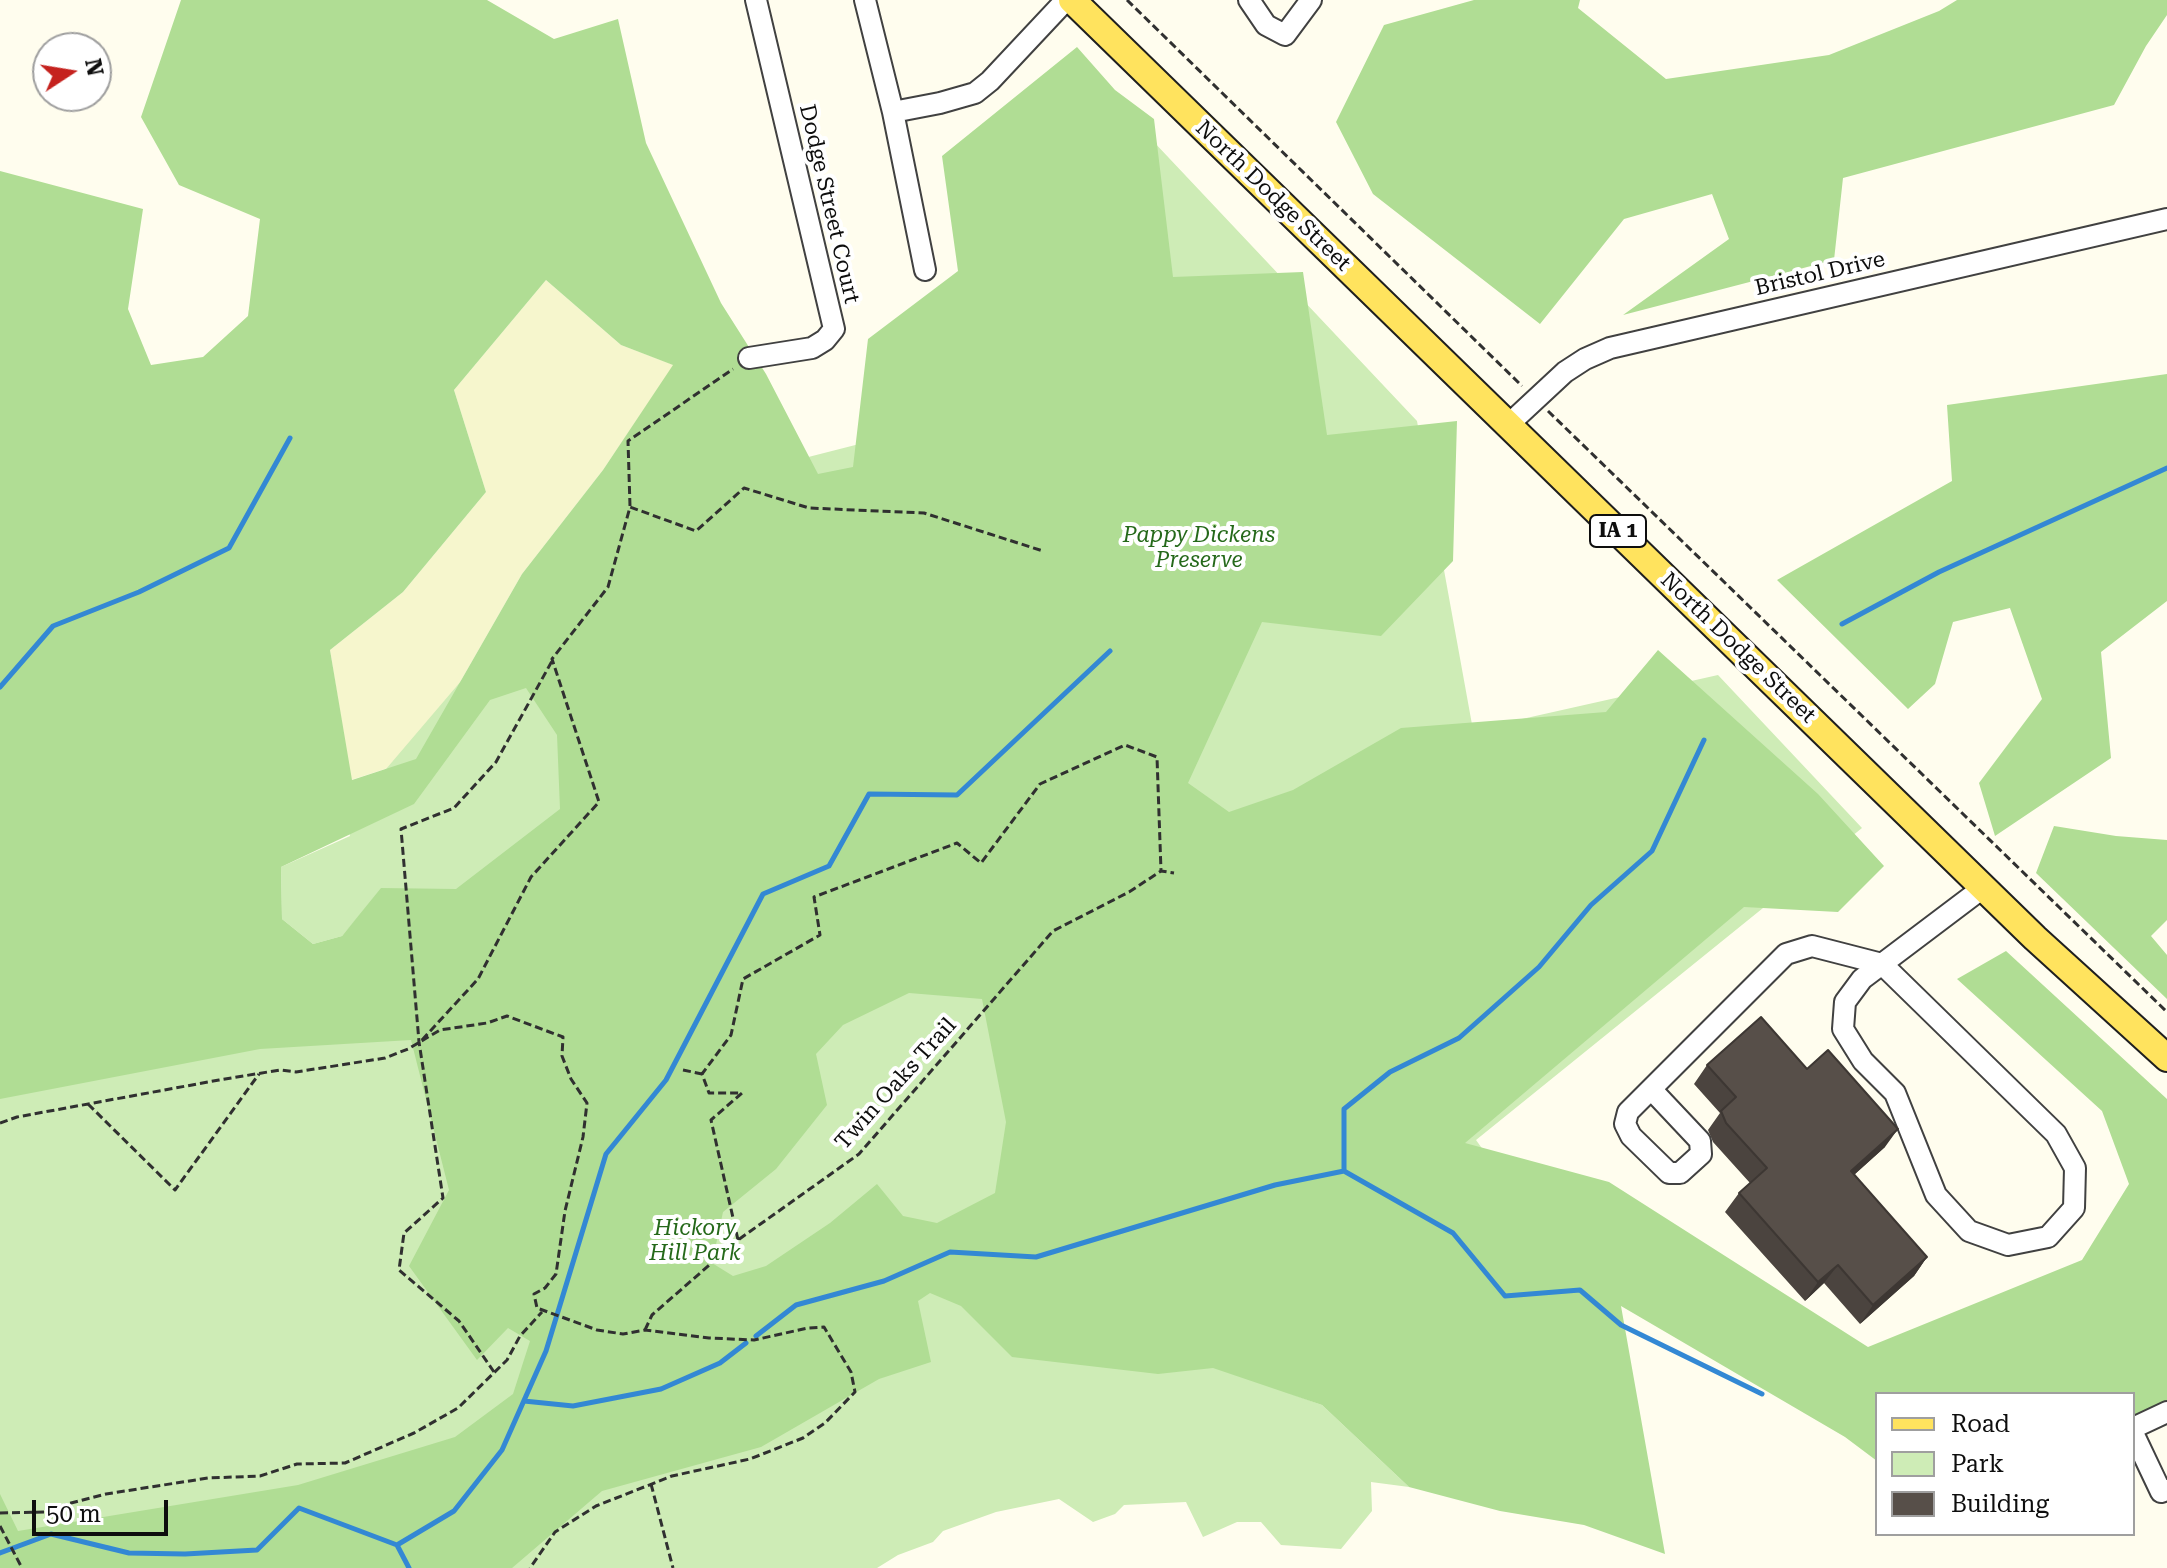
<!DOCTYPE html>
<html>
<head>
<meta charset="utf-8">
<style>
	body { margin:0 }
	#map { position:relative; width:2167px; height:1568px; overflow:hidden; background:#fffdee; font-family:"Roboto Serif",serif }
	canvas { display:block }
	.legend { position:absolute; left:1875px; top:1392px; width:260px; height:144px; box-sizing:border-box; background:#fff; border:2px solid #9f9f9f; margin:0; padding:10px 14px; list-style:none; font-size:24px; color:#0e0e0e }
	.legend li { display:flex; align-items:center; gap:16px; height:40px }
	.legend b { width:40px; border:2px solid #9f9f9f }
	.north { position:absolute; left:32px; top:32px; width:80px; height:80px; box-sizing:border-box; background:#fff; border:2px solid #9f9f9f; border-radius:50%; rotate:78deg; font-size:22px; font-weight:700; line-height:32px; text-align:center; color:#0e0e0e }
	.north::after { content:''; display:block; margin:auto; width:28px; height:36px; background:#c5221e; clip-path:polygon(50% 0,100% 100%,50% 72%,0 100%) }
	.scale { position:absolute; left:32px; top:1500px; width:136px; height:36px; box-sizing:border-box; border:4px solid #0e0e0e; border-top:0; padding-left:10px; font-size:24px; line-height:28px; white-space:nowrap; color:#0e0e0e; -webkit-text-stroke:6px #fff; paint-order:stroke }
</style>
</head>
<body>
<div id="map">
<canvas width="2167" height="1568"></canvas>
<ul class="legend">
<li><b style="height:10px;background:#ffe35e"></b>Road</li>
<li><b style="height:22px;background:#ceecb6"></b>Park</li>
<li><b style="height:22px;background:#574f49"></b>Building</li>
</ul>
<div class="north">N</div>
<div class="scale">50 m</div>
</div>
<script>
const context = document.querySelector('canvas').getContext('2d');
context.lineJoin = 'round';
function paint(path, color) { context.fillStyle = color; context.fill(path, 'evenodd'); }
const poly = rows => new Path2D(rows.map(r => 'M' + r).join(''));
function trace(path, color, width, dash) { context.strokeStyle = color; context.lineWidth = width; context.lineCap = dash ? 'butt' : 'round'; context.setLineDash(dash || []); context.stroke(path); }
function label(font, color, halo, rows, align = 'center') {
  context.font = font + ' "Roboto Serif",serif'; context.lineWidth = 8; context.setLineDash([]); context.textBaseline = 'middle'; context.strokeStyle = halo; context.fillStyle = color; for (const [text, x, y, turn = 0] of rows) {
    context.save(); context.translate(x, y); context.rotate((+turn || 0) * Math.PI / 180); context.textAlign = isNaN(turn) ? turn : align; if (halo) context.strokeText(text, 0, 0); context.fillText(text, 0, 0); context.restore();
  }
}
paint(poly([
	[546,280,621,345,674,365,603,470,522,574,416,759,351,780,330,650,403,592,486,492,454,390]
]), '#f6f6cd');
paint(poly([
	[1086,70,1417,421,1473,730,1718,675,1862,828,1476,1140,1568,1268,1258,1382,1322,1405,1409,1487,1371,1482,1372,1511,1341,1549,1281,1545,1261,1522,1237,1522,1203,1537,1186,1502,1124,1505,1115,1514,1093,1522,1059,1499,996,1512,943,1531,933,1542,898,1555,877,1568,0,1568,0,1064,383,977,367,907,342,936,313,944,282,919,281,867,350,836,346,816,658,450,781,464,1008,406]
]), '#ceecb6');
paint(poly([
	[181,0,487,0,554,39,618,19,646,143,721,303,766,374,818,474,853,467,868,339,958,271,942,156,1077,47,1115,90,1154,119,1173,277,1303,272,1327,435,1457,421,1453,561,1381,636,1262,622,1188,783,1229,812,1293,790,1401,728,1606,712,1658,650,1818,794,1884,866,1838,912,1744,907,1465,1143,1609,1182,1868,1347,2082,1260,2129,1184,2102,1111,1957,979,2006,951,2167,1099,2167,1415,2133,1426,2133,1394,1877,1394,1877,1461,1845,1437,1621,1306,1665,1554,1584,1525,1500,1511,1409,1487,1322,1405,1213,1368,1158,1374,1012,1357,961,1306,930,1293,918,1301,931,1362,879,1379,761,1447,602,1491,512,1568,0,1568,0,1494,18,1531,298,1485,455,1437,513,1394,530,1341,508,1328,477,1360,409,1266,449,1190,411,1040,260,1049,0,1099,0,171,143,209,128,309,151,365,203,357,248,316,260,219,179,185,141,117],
	[546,280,621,345,673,365,603,470,522,574,416,759,352,780,330,650,403,592,486,492,454,390],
	[526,688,557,735,560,809,456,889,381,888,342,936,313,944,282,919,281,867,414,804,490,700],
	[909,993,982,999,1006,1122,995,1193,937,1223,903,1216,877,1184,830,1223,766,1266,733,1276,712,1263,723,1212,776,1169,827,1105,816,1054,843,1025],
	[1474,0,1580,0,1578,8,1666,79,1829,55,1939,11,1957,0,2167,0,2167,15,2146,46,2114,105,1843,178,1834,260,1623,315,1729,239,1712,194,1624,219,1540,324,1373,194,1336,122,1384,25],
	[2167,374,2167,601,2101,652,2111,758,1995,836,1979,783,2042,699,2010,608,1953,622,1935,684,1908,709,1777,580,1952,481,1947,405],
	[2054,826,2116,836,2167,840,2167,920,2151,936,2167,955,2167,999,2036,873]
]), '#b0dd94');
trace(poly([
	[1842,624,1939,572,2167,468],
	[0,687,53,626,139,592,229,548,290,438],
	[1344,1171,1344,1109,1390,1072,1459,1038,1539,967,1591,905,1652,851,1704,740],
	[756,1336,796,1305,884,1281,950,1252,1036,1257,1275,1185,1344,1171,1453,1233,1505,1296,1580,1290,1621,1325,1762,1394],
	[524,1401,573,1406,661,1389,720,1363,746,1343],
	[397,1545,454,1511,502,1450,546,1351,606,1154,666,1080,763,894,829,866,869,794,957,795,1110,651],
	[0,1553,51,1534,129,1553,185,1554,257,1550,299,1508,397,1545,409,1568]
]), '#3388d4', 5);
const minor = poly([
	[865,0,893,112,940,103,975,93,990,81,1066,0],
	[1249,0,1266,25,1285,35,1311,0],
	[893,112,925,270],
	[749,358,812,348,825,340,834,329,756,0],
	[1508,425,1565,372,1585,359,1610,348,2167,219],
	[1651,1089,1700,1141,1701,1154,1680,1173,1669,1173,1631,1136,1625,1124,1628,1112,1786,954,1812,946,1882,964,2056,1134,2075,1168,2074,1208,2048,1237,2008,1245,1969,1231,1936,1195,1895,1093,1863,1061,1843,1029,1845,1002,1862,979,1882,964,1984,887],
	[2133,1428,2167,1412],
	[2133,1433,2161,1492,2167,1490]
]);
const major = poly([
	[1072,0,2035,938,2167,1058]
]);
trace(minor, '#414141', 24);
trace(major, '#1f1f1f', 30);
trace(poly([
	[1127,0,1522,386],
	[1548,411,2167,1012],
	[630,506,628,441,733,369],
	[422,1040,478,979,531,877,599,802,552,659,608,587,630,507,696,531,744,488,809,508,924,513,1043,551],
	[683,1070,702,1074],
	[88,1104,175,1190,259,1074],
	[0,1123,17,1117,219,1080,280,1070,296,1072,385,1058,408,1049,440,1030,487,1023,507,1016,563,1037,562,1056,571,1079,587,1103,583,1137,565,1211,556,1274,545,1288,534,1294,537,1308,597,1330,623,1334,645,1330,709,1338,754,1340,808,1328,824,1327,851,1372,855,1392,825,1423,803,1438,750,1459,672,1476,596,1506,555,1532,530,1568],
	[738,1240,711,1120,742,1093,709,1093,702,1074,731,1035,743,979,820,935,814,897,957,843,981,863,1040,784,1125,745,1157,757,1161,871],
	[645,1330,652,1315,738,1240,859,1154,1053,931,1129,892,1161,871,1174,873],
	[494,1372,459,1321,399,1270,404,1233,443,1198,419,1042,401,829,454,808,496,762,552,661],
	[651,1484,673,1568],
	[0,1513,50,1512,67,1504,106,1494,208,1478,260,1476,297,1464,345,1463,414,1433,458,1408,507,1360,520,1336,542,1312],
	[0,1526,22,1568]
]), '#303030', 3, [8, 4]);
trace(minor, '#fff', 20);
trace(major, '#ffe35e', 26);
paint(poly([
	[1707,1065,1807,1069,1885,1147,1854,1175,1927,1257,1914,1276,1860,1324,1824,1283,1805,1301,1725,1212,1739,1193,1750,1183,1713,1142,1708,1130,1720,1113,1694,1084]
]), '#4b443f');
paint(poly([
	[1898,1129,1885,1147,1837,1190,1851,1171],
	[1927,1257,1914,1276,1860,1324,1873,1305],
	[1838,1265,1824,1283,1805,1301,1818,1282]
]), '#3d3733');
const building = poly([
	[1761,1017,1807,1069,1828,1050,1898,1129,1851,1171,1927,1257,1873,1305,1838,1265,1818,1282,1739,1193,1767,1168,1726,1123,1721,1111,1736,1097,1707,1065,1761,1017]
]);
paint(building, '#574f49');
trace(building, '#3d3733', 2);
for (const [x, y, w] of [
	[1618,531,56]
]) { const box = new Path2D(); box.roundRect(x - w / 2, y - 16, w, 32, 6); context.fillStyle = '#fff'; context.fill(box); trace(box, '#0e0e0e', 2); }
label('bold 20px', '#0e0e0e', null, [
	["IA 1",1618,531]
]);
label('22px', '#0e0e0e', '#fff', [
	["North Dodge Street",1273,196,44],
	["Dodge Street Court",829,204,77],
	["Bristol Drive",1820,274,-13],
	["North Dodge Street",1738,648,44],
	["Twin Oaks Trail",896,1084,-48]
]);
label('italic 22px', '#25691a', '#fff', [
	["Pappy Dickens",1199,536],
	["Preserve",1199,561],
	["Hickory",695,1229],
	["Hill Park",695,1254]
]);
</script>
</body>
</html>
